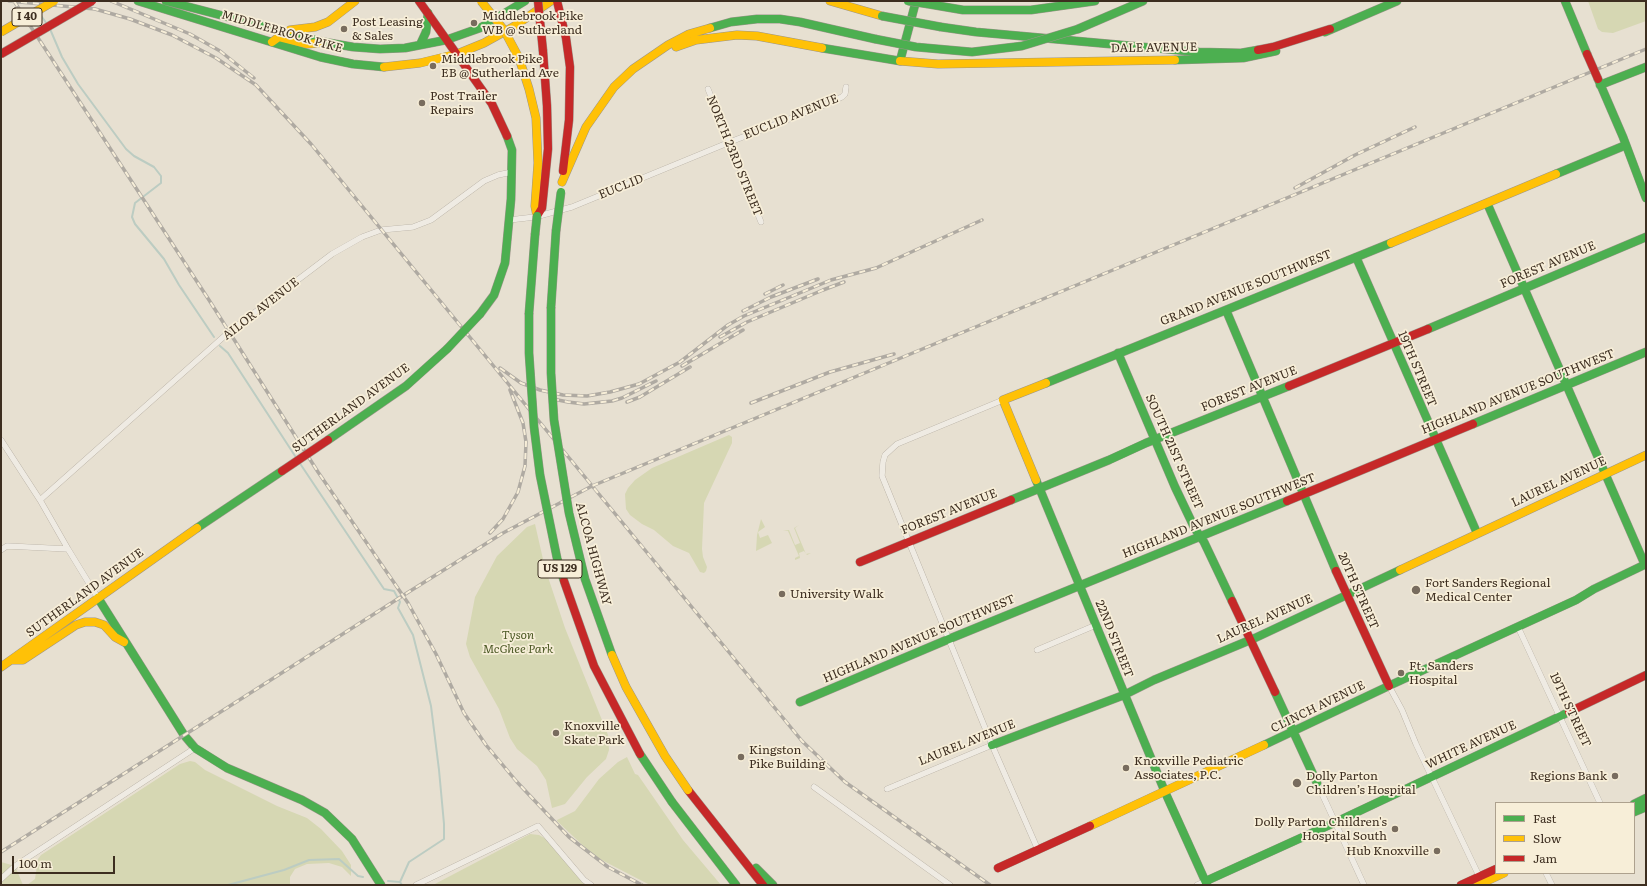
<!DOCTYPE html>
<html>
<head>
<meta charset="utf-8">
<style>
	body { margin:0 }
	#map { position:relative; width:1647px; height:886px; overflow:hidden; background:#e7e0d1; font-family:Literata,serif }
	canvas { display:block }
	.frame { position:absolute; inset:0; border:2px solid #3d2e20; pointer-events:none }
	.legend { position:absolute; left:1495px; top:802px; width:140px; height:72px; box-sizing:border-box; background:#f7eed8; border:1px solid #ada18e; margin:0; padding:5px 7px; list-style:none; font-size:12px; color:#3d2e20 }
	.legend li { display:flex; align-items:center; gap:8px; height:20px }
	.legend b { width:20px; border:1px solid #ada18e }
	.scale { position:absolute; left:12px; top:856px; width:103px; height:18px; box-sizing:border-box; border:2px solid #3d2e20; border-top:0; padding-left:5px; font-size:12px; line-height:14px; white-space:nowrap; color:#3d2e20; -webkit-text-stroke:3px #f7eed8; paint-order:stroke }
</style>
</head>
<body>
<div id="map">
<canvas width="1647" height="886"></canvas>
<div class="frame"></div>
<ul class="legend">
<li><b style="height:5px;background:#4caf50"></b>Fast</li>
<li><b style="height:5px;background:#ffc107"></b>Slow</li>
<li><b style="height:5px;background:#c62828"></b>Jam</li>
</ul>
<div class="scale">100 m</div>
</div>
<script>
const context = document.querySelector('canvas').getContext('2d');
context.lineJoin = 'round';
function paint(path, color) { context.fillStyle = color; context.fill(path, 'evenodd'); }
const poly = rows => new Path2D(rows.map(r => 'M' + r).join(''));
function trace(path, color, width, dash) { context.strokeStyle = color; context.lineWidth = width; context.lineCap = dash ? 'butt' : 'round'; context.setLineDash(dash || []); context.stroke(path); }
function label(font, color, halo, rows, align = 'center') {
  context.font = font + ' Literata,serif'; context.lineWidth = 3.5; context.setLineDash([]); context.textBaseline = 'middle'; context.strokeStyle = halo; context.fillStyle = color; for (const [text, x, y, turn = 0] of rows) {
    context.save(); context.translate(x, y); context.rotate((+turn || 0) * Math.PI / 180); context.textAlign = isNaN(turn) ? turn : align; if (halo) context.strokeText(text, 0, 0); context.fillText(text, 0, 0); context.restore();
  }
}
paint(poly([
	[1588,1,1646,1,1646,21,1613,33,1602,32,1598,29],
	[729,435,732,437,732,443,704,503,702,549,703,557,707,567,706,571,704,573,700,572,689,553,673,546,654,530,642,524,630,515,626,509,625,494,628,488,635,480,652,468],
	[761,519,765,527,758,532,760,538,768,535,772,543,756,551,757,535],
	[535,524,545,568,565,628,608,735,609,750,606,759,587,777,565,804,552,808,546,780,537,766,517,749,510,738,499,709,470,657,466,644,475,597,497,556,527,527],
	[799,525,795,528,806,554,811,553,807,555,804,551,799,553,800,558,795,560,795,558,799,556,788,531,783,531,789,530,795,545,800,543,794,528],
	[627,757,635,774,638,775,683,840,721,885,650,885,594,856,557,821,557,820,575,811,599,779,618,762],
	[190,761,195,762,205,770,277,806,307,818,321,829,342,851,351,865,351,876,342,867,329,863,307,864,295,869,290,877,290,885,27,885,35,879,38,859,41,855,180,764],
	[530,834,539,835,546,839,585,885,433,885],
	[1,862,15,866,23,885,1,885]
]), '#d6d7b3');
trace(poly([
	[39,13,47,24],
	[50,29,62,57,78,84,126,149,134,156,154,167,161,176,161,183,135,203,132,217,135,224,164,259,179,285,214,337],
	[220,346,228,353,297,459],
	[299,462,384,589,394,591,400,602,398,608,413,635,431,706,439,770,444,824,444,839,409,862,400,882],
	[388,881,400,882,402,885],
	[228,885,284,870,309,860,339,859,358,876,363,877]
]), '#bcccc2', 2);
const street = poly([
	[708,89,761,222],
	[509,220,535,217,572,207,730,142,815,109,842,97,845,94,846,87],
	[1003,400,897,444,885,455,883,462,882,476,992,745,1038,850],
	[1,440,40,500,68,549,98,598],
	[40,500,229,332,332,254,362,237,381,230,413,227,431,220,484,181,498,175,512,172],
	[1,550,7,546,68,549],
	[1518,627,1600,803],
	[1037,650,1096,625],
	[1389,686,1402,710,1416,744,1479,876],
	[1317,783,1364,885],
	[814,787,950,885],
	[887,789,992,745],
	[1546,873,1552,885],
	[1,879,15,866,195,748],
	[416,885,538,826,584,880,591,885],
	[1197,885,1206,881]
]);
const fast = poly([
	[138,1,320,57,353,64,384,67],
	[166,1,324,42,353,47,380,49,405,48,446,40,480,28,525,1],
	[1565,1,1587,54],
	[928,4,963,10,1031,10,1095,1],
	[941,27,976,32,1199,52,1241,53,1258,50],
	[710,28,731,22,757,19,780,19,800,22,875,39],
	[1078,29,1143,1],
	[1325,32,1397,1],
	[420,45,426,32,428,13],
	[822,48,900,61],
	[1175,60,1243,58,1276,51],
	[900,61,916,1],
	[1598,79,1623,137,1646,198],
	[1600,85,1646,67],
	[1556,174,1626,145],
	[1487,203,1645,565],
	[1356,257,1477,533],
	[551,307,556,231],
	[1226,310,1336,571],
	[529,313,535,235],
	[480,314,494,295,505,263,511,199,512,150,507,136],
	[1428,329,1646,237],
	[1118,353,1175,487,1195,529,1204,542,1232,601],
	[1046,383,1391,243],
	[1473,424,1646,352],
	[328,440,406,386,447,349],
	[1036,480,1165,792,1207,885],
	[1011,500,1109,460,1146,443,1289,386],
	[197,528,282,471],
	[98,598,184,735,195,748,227,768,302,800,325,813,352,839,381,885],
	[1275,692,1317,783],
	[800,702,949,639,1287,501],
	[992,745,1124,695,1154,680,1255,638,1400,570],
	[1264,745,1395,683,1576,600,1594,589,1646,564],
	[672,802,736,885],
	[1634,804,1646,798],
	[1634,812,1646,807],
	[756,868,773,885],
	[1206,881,1336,822,1569,712]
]);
const slow = poly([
	[830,1,882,16],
	[290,30,315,27,328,22,355,1],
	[272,42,279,37,307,44,319,43],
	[676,47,696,40,737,35,757,36,822,48],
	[519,58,529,89,536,118,538,163,535,206,537,216],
	[900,61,938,64,1175,60],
	[384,67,420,63,457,54,484,43,513,27,551,1],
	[562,182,586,127,614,87,633,69,668,45,689,34,710,28],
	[1391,243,1556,174],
	[1036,480,1003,400,1046,383],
	[1400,570,1646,455],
	[11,660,23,660,76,625,85,622,95,622,104,625,115,637,124,642],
	[1,667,197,528],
	[1090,826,1264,745],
	[1478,885,1504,873]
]);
const jam = poly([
	[419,1,492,104,507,136],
	[557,1,566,38,570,67,569,120,563,171],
	[1258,50,1273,47,1330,29],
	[537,216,542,208,548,149,547,106,543,51],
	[1289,386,1428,329],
	[1287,501,1473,424],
	[860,562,1011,500],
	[1336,571,1389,686],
	[1232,601,1275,692],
	[1569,712,1646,675],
	[688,790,763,885],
	[998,868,1090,826],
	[1461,885,1496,869]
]);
trace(street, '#ada599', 6);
trace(fast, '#9c958a', 9);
trace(slow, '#9c958a', 9);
trace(jam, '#9c958a', 9);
trace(street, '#efebe3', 5.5);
trace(fast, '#4caf50', 8);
trace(slow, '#ffc107', 8);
trace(jam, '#c62828', 8);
const rail = poly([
	[9,1,95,9,130,19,172,35,216,58,256,85,311,144,802,741,845,782,990,885],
	[14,1,209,300,318,472,408,603,436,654,464,713,486,745,517,782,569,837,608,867,642,885],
	[111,1,190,34,220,51,254,78],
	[1295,188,1355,155,1415,127],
	[765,294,783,285],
	[743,311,771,297,818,279],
	[720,337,747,322,823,290,844,282],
	[682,366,743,330],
	[500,368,521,383,540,390,563,395,587,396,610,392,639,384,680,362,728,325,744,316,831,280,876,268,982,220],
	[553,399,568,402,584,404,612,401,622,398,656,381],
	[627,402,640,397,690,367],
	[751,403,830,372,894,354],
	[490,533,503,519,518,492,525,466,526,442,523,423,510,390],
	[1,852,407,593,503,533,592,486,1646,49]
]);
trace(rail, '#afaaa2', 3.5);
trace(rail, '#f7eed8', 2, [6]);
const fastBridge = poly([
	[908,1,928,4],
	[882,16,941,27],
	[875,39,916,47,972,52,1022,46,1078,29],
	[556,231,561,192],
	[535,235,537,216],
	[551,307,551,373,554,420,569,513,585,579,612,655],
	[529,313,529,353,534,427,540,475,557,558,564,581],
	[447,349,480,314],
	[640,754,672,802]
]);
const slowBridge = poly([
	[481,1,504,30,519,58],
	[1,32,54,1],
	[612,655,626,687,665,756,688,790]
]);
const jamBridge = poly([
	[538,1,543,51],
	[1,54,92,1],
	[1587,54,1598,79],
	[282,471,328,440],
	[564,581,594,666,640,754]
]);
trace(fastBridge, '#9c958a', 9, []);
trace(slowBridge, '#9c958a', 9, []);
trace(jamBridge, '#9c958a', 9, []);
trace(fastBridge, '#4caf50', 8);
trace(slowBridge, '#ffc107', 8);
trace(jamBridge, '#c62828', 8);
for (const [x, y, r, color] of [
	[474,23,4,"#786c5e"],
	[344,29,4,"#786c5e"],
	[433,66,4,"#786c5e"],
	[422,103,4,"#786c5e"],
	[1416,590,5,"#786c5e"],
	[782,594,4,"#786c5e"],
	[1401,673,4,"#786c5e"],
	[556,733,4,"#786c5e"],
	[741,757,4,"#786c5e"],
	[1126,768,4,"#786c5e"],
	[1615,776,4,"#786c5e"],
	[1297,783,5,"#786c5e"],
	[1395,829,4,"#786c5e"],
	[1437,851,4,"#786c5e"]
]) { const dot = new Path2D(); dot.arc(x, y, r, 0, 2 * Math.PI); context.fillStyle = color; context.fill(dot); trace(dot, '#f7eed8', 1.5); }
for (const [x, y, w] of [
	[27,17,30],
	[560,569,44]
]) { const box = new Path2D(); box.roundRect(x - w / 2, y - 9, w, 18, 3); context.fillStyle = '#f7eed8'; context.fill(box); trace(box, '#3d2e20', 1); }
label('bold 11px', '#3d2e20', null, [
	["I 40",27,17],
	["US 129",560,569]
]);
label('12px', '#3d2e20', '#f7eed8', [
	["Middlebrook Pike",482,16],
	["WB @ Sutherland",482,30],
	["Post Leasing",352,22],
	["& Sales",352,36],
	["Middlebrook Pike",441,59],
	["EB @ Sutherland Ave",441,73],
	["Post Trailer",430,96],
	["Repairs",430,110],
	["Fort Sanders Regional",1425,583],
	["Medical Center",1425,597],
	["University Walk",790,594],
	["Ft. Sanders",1409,666],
	["Hospital",1409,680],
	["Knoxville",564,726],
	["Skate Park",564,740],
	["Kingston",749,750],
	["Pike Building",749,764],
	["Knoxville Pediatric",1134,761],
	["Associates, P.C.",1134,775],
	["Dolly Parton",1306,776],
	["Children’s Hospital",1306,790],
	["Regions Bank",1607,776,"right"],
	["Dolly Parton Children's",1387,822,"right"],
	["Hospital South",1387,836,"right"],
	["Hub Knoxville",1429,851,"right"]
], 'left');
label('12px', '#3d2e20', '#f7eed8', [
	["MIDDLEBROOK PIKE",282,32,16],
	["DALE AVENUE",1154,48,-1],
	["EUCLID AVENUE",791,117,-22],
	["NORTH 23RD STREET",734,156,68],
	["EUCLID",621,187,-22],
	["FOREST AVENUE",1548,265,-23],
	["GRAND AVENUE SOUTHWEST",1246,288,-22],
	["AILOR AVENUE",261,309,-38],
	["19TH STREET",1417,369,67],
	["FOREST AVENUE",1249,389,-22],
	["HIGHLAND AVENUE SOUTHWEST",1518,392,-22],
	["SUTHERLAND AVENUE",351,408,-36],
	["SOUTH 21ST STREET",1174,452,66],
	["LAUREL AVENUE",1559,482,-25],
	["FOREST AVENUE",949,512,-22],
	["HIGHLAND AVENUE SOUTHWEST",1219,516,-22],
	["ALCOA HIGHWAY",593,554,75],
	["20TH STREET",1358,591,66],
	["SUTHERLAND AVENUE",85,593,-36],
	["LAUREL AVENUE",1265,619,-24],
	["HIGHLAND AVENUE SOUTHWEST",919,639,-23],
	["22ND STREET",1114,639,68],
	["CLINCH AVENUE",1318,707,-26],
	["19TH STREET",1570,710,65],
	["LAUREL AVENUE",967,743,-22],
	["WHITE AVENUE",1471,745,-25]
]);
label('italic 12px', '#4d5a26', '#f7eed8', [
	["Tyson",518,635],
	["McGhee Park",518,649]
]);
</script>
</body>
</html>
